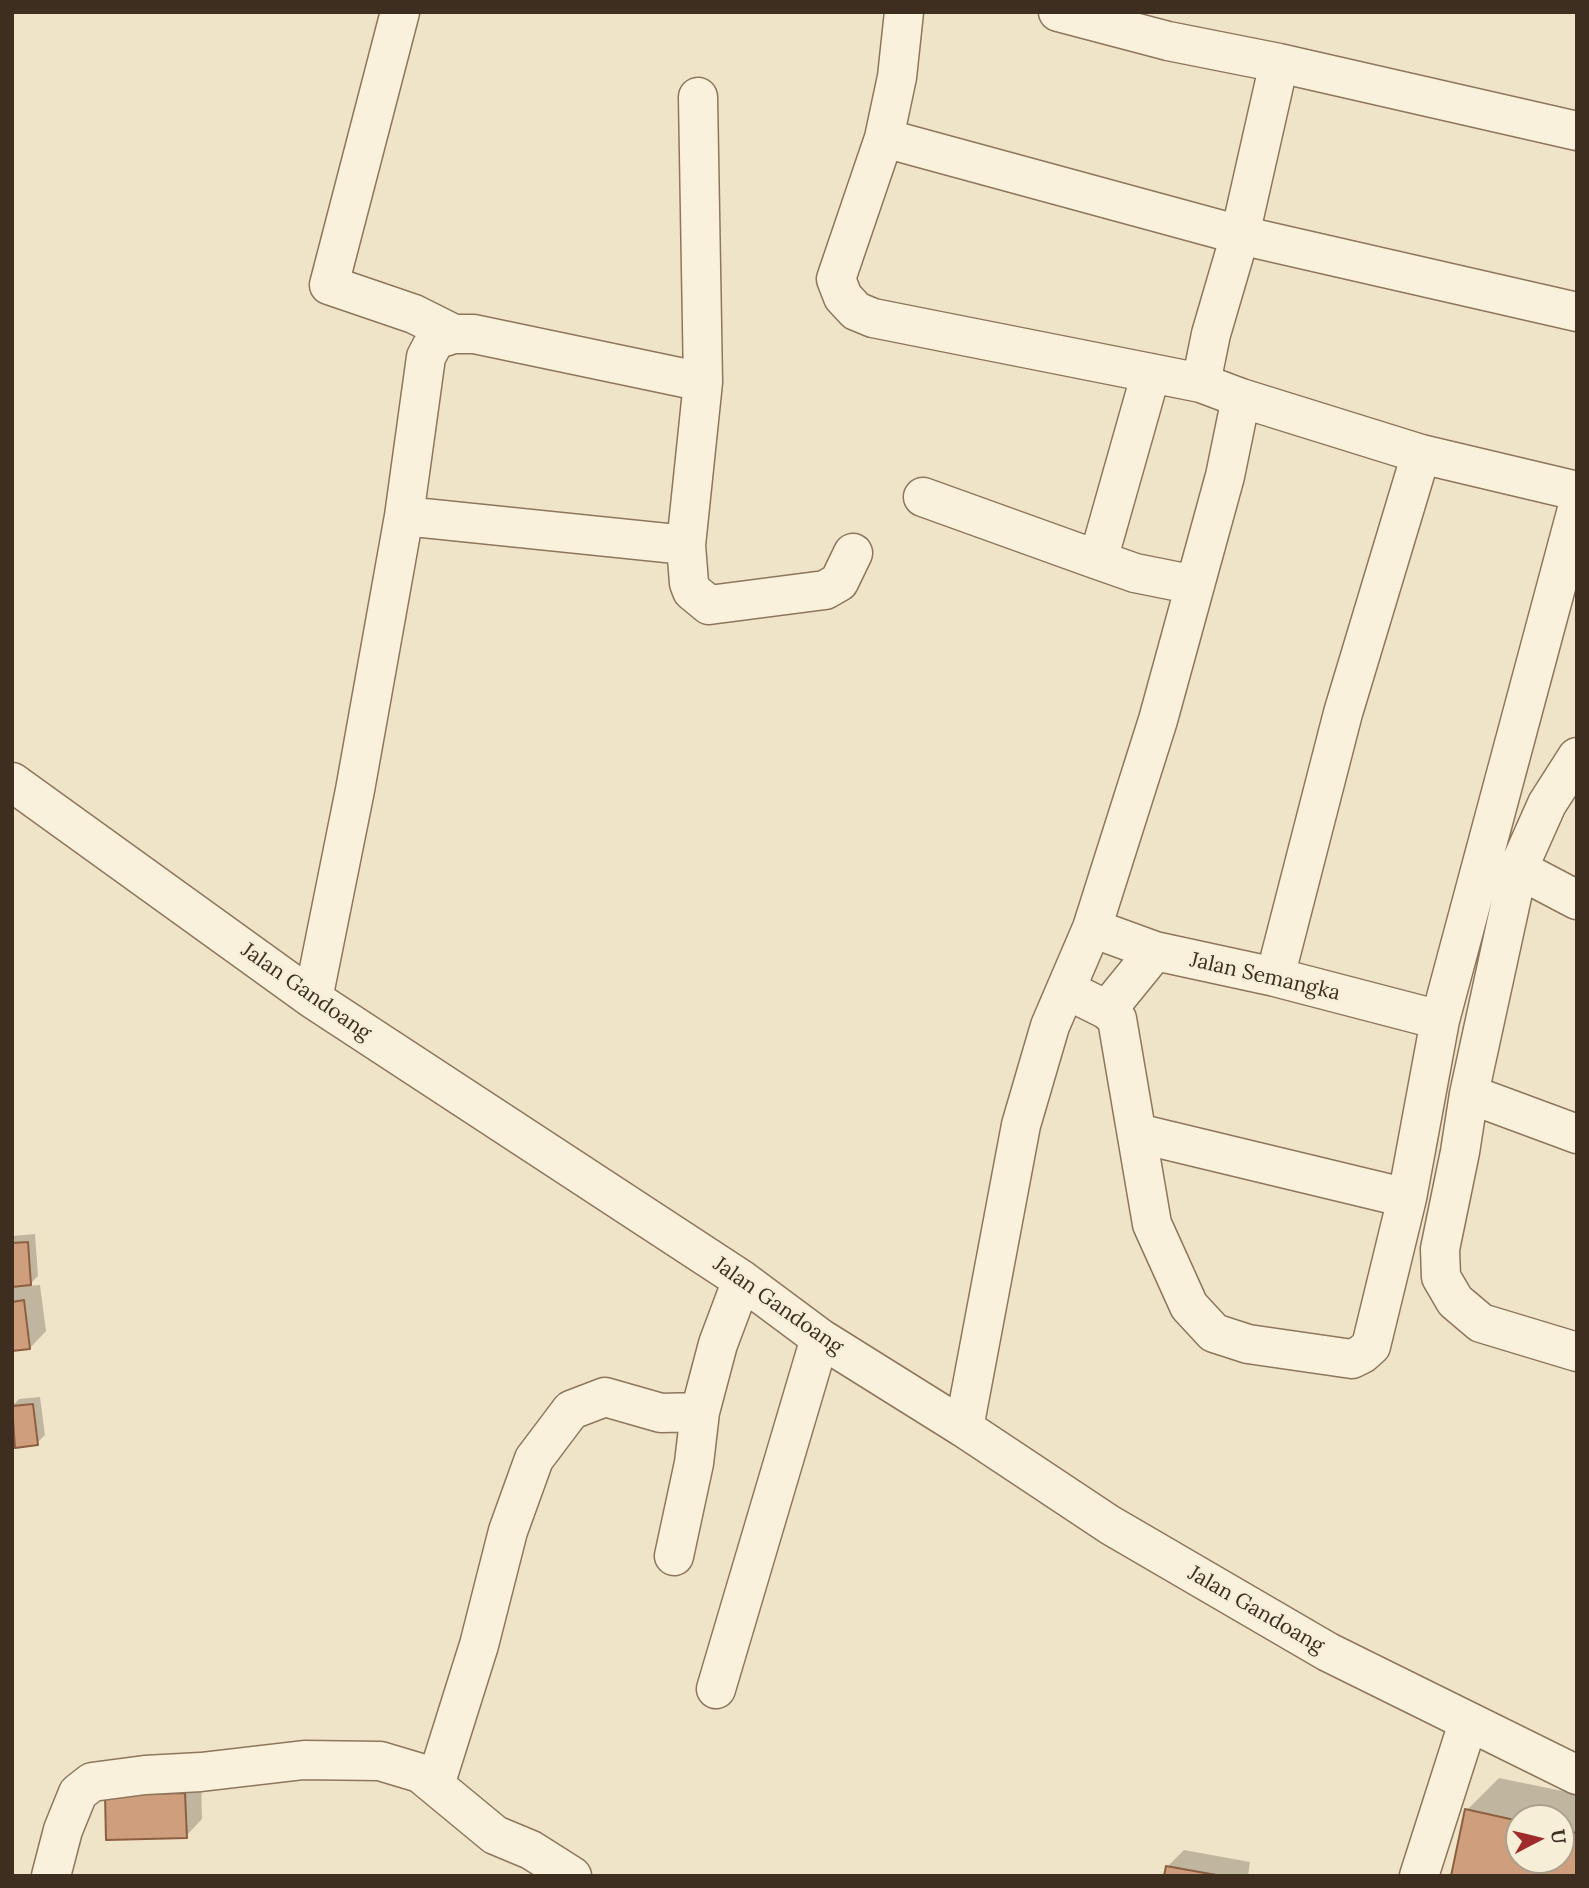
<!DOCTYPE html>
<html>
<head>
<meta charset="utf-8">
<style>
	body { margin:0 }
	#map { position:relative; width:1589px; height:1888px; overflow:hidden; background:#f0e4c8; font-family:Lora,serif }
	canvas { display:block }
	.frame { position:absolute; inset:0; border:14px solid #3d2e20; pointer-events:none }
	.north { position:absolute; left:1505px; top:1804px; width:70px; height:70px; box-sizing:border-box; background:#f7eed8; border:2px solid #ada18e; border-radius:50%; rotate:83deg; font-size:19px; font-weight:700; line-height:28px; text-align:center; color:#3d2e20 }
	.north::after { content:''; display:block; margin:auto; width:24px; height:32px; background:#9e2a2b; clip-path:polygon(50% 0,100% 100%,50% 72%,0 100%) }
</style>
</head>
<body>
<div id="map">
<canvas width="1589" height="1888"></canvas>
<div class="frame"></div>
<div class="north">U</div>
</div>
<script>
const context = document.querySelector('canvas').getContext('2d');
context.lineJoin = 'round';
function paint(path, color) { context.fillStyle = color; context.fill(path, 'evenodd'); }
const poly = rows => new Path2D(rows.map(r => 'M' + r).join(''));
function trace(path, color, width, dash) { context.strokeStyle = color; context.lineWidth = width; context.lineCap = dash ? 'butt' : 'round'; context.setLineDash(dash || []); context.stroke(path); }
function label(font, color, halo, rows, align = 'center') {
  context.font = font + ' Lora,serif'; context.lineWidth = 5; context.setLineDash([]); context.textBaseline = 'middle'; context.strokeStyle = halo; context.fillStyle = color; for (const [text, x, y, turn = 0] of rows) {
    context.save(); context.translate(x, y); context.rotate((+turn || 0) * Math.PI / 180); context.textAlign = isNaN(turn) ? turn : align; if (halo) context.strokeText(text, 0, 0); context.fillText(text, 0, 0); context.restore();
  }
}
paint(poly([
	[35,1234,38,1276,28,1286,40,1285,46,1331,30,1348,12,1350,12,1236],
	[40,1397,45,1435,37,1443,16,1446,12,1406,19,1399],
	[201,1777,202,1819,186,1836,106,1796],
	[1499,1778,1577,1794,1577,1876,1453,1876,1467,1810],
	[1519,1818,1561,1818,1561,1860,1519,1860],
	[1184,1850,1250,1862,1248,1876,1166,1876,1167,1867]
]), '#0003');
const building = poly([
	[28,1242,31,1285,12,1287,12,1243,28,1242],
	[24,1300,30,1349,12,1351,12,1302,24,1300],
	[33,1404,38,1445,15,1448,12,1406,33,1404],
	[185,1793,187,1838,106,1840,105,1795,185,1793],
	[1465,1809,1519,1821,1519,1860,1561,1860,1561,1830,1577,1833,1577,1876,1451,1876,1465,1809],
	[1166,1866,1222,1876,1164,1876,1166,1866]
]);
paint(building, '#cf9f7d');
trace(building, '#8d5f41', 2);
const minor = poly([
	[400,12,329,285,414,314,454,334],
	[904,12,897,77,884,138,1240,235,1577,312],
	[1058,12,1168,41,1279,63,1577,131],
	[698,97,703,382,686,545,689,583,692,591,709,605,825,590,839,582,853,553],
	[884,138,836,279,843,297,856,311,873,318,1201,383],
	[1151,373,1098,560,1135,573,1195,585],
	[1241,398,1421,454,1577,491],
	[923,497,1098,560],
	[404,516,686,545],
	[1577,757,1547,804,1518,869,1577,900],
	[12,782,313,999,742,1280,820,1338,964,1428,1110,1525,1328,1652,1577,1775],
	[1518,869,1469,1094,1460,1152,1440,1249,1441,1277,1455,1301,1481,1323,1577,1352],
	[1092,928,1155,951,1275,977,1440,1020],
	[1275,977,1343,713,1421,454],
	[1067,990,1107,1010,1117,1019,1152,1224,1189,1306,1214,1333,1248,1344,1352,1359,1362,1354,1371,1346,1407,1198,1440,1020,1577,509],
	[313,999,355,790,404,516,426,357,435,340,454,334,474,334,703,382],
	[1107,1010,1155,951],
	[1469,1094,1577,1134],
	[1137,1133,1407,1198],
	[964,1428,1021,1125,1050,1026,1092,928,1158,720,1225,476,1241,398,1201,383,1211,334,1240,235,1279,63],
	[674,1556,694,1463,700,1412,718,1344,742,1280],
	[716,1689,820,1338],
	[435,1785,479,1645,508,1531,534,1459,571,1410,605,1397,661,1413,700,1412],
	[51,1876,63,1830,78,1793,92,1782,145,1775,201,1772,304,1760,380,1761,420,1773,495,1835,531,1850,572,1876],
	[1419,1876,1468,1723]
]);
trace(minor, '#8d765c', 41);
trace(minor, '#faf1dc', 38);
label('21px', '#3d2e20', '#f7eed8', [
	["Jalan Semangka",1265,977,13],
	["Jalan Gandoang",306,992,35],
	["Jalan Gandoang",778,1306,35],
	["Jalan Gandoang",1256,1610,30]
]);
</script>
</body>
</html>
